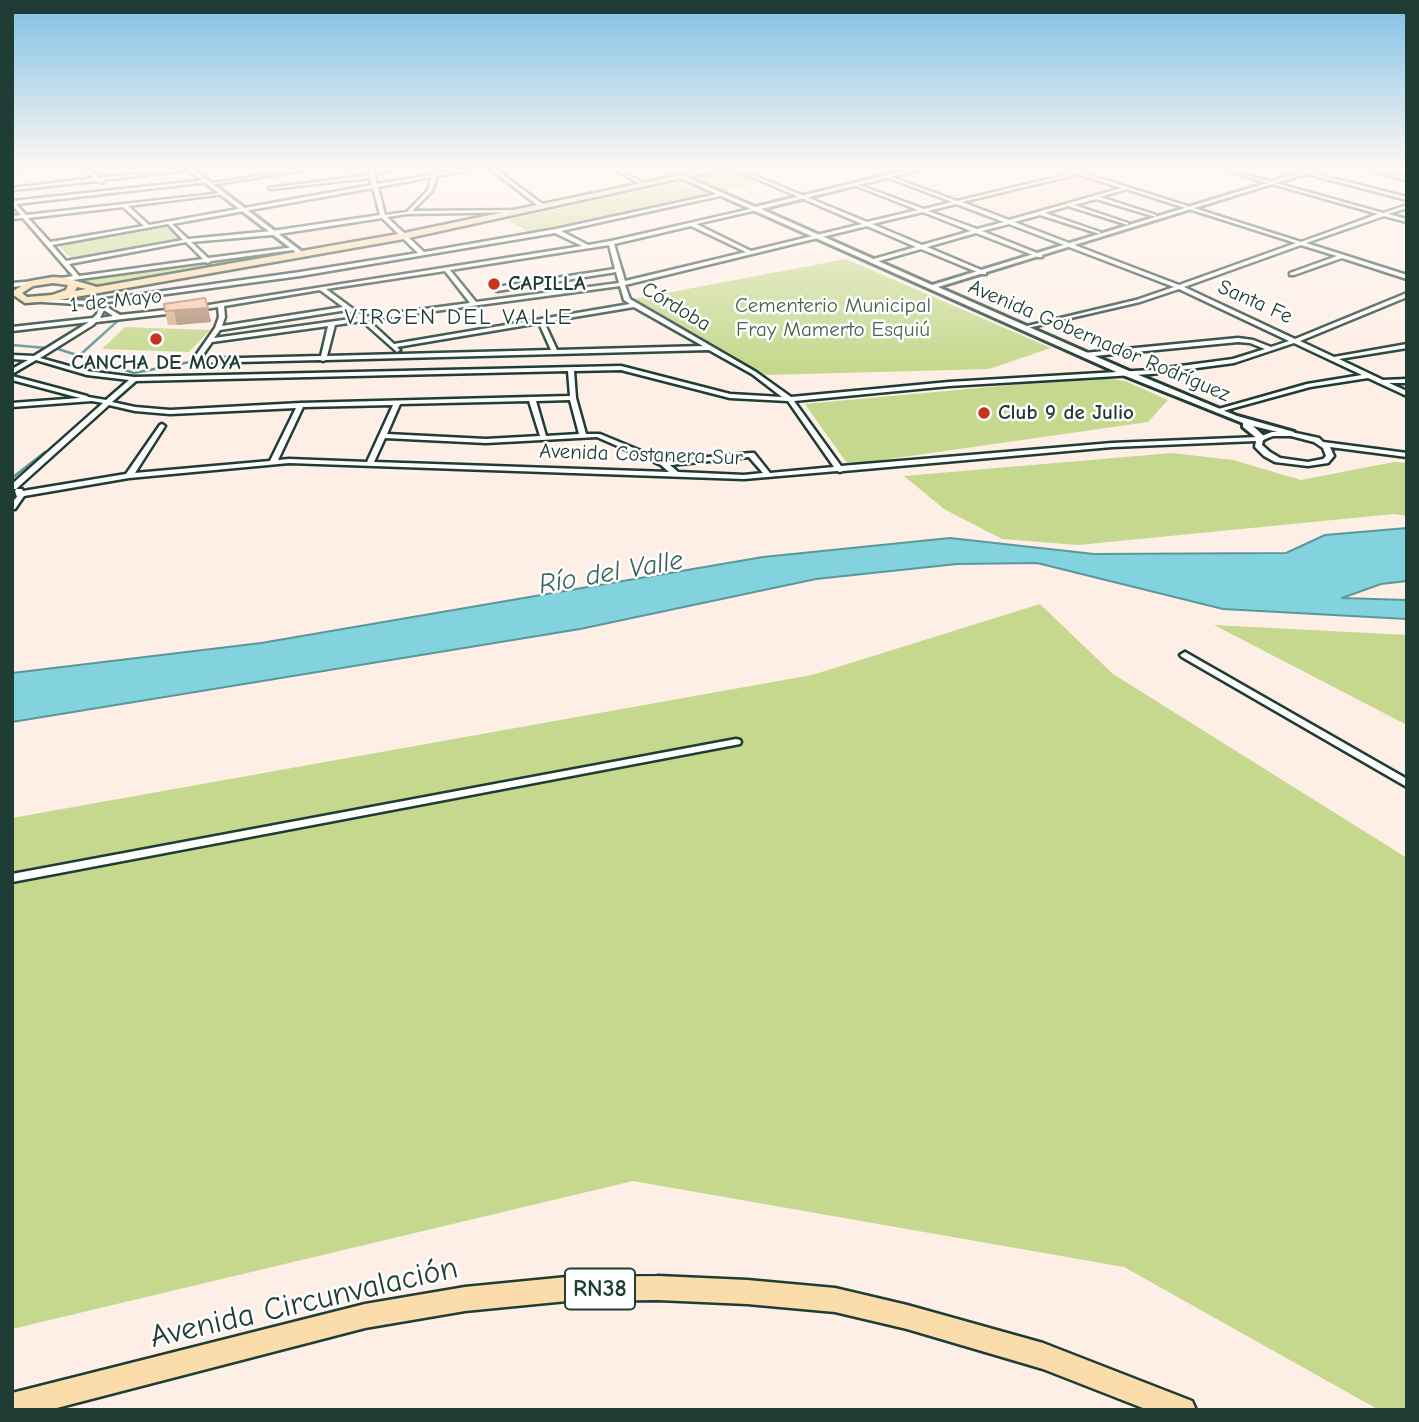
<!DOCTYPE html>
<html>
<head>
<meta charset="utf-8">
<style>
	body { margin:0 }
	#map { position:relative; width:1419px; height:1422px; overflow:hidden; background:#feefe6; font-family:"Comic Neue",sans-serif }
	canvas { display:block }
	.frame { position:absolute; inset:0; border:14px solid #1f3d34; pointer-events:none }
</style>
</head>
<body>
<div id="map">
<canvas width="1419" height="1422"></canvas>
<div class="frame"></div>
</div>
<script>
const context = document.querySelector('canvas').getContext('2d');
context.lineJoin = 'round';
function paint(path, color) { context.fillStyle = color; context.fill(path, 'evenodd'); }
const poly = rows => new Path2D(rows.map(r => 'M' + r).join(''));
function trace(path, color, width, dash) { context.strokeStyle = color; context.lineWidth = width; context.lineCap = dash ? 'butt' : 'round'; context.setLineDash(dash || []); context.stroke(path); }
function label(font, color, halo, rows, align = 'center') {
  context.font = font + ' "Comic Neue",sans-serif'; context.lineWidth = 5; context.setLineDash([]); context.textBaseline = 'middle'; context.strokeStyle = halo; context.fillStyle = color; for (const [text, x, y, turn = 0] of rows) {
    context.save(); context.translate(x, y); context.rotate((+turn || 0) * Math.PI / 180); context.textAlign = isNaN(turn) ? turn : align; if (halo) context.strokeText(text, 0, 0); context.fillText(text, 0, 0); context.restore();
  }
}
paint(poly([
	[739,168,864,168,833,173,826,171,777,183],
	[1076,176,1114,188,1012,219,966,203],
	[376,219,393,232,316,248,306,247,287,233]
]), '#fde4d4');
paint(poly([
	[725,170,728,170,761,182,723,191,692,177],
	[677,182,709,195,532,233,507,220],
	[163,226,169,227,180,238,76,258,70,258,58,245],
	[264,255,275,256,108,287,94,287,73,281],
	[846,259,968,312,1051,348,989,369,765,375,634,299],
	[125,327,210,330,189,352,102,349],
	[1098,377,1125,381,1168,400,1148,422,854,464,846,462,805,404],
	[1172,453,1233,460,1301,480,1394,462,1407,463,1407,516,1394,514,1078,545,1002,539,944,509,904,476],
	[1040,604,1113,674,1407,858,1407,1410,1379,1410,1124,1267,633,1181,12,1329,12,818,812,675],
	[1214,625,1407,635,1407,725]
]), '#c5d88d');
const water = poly([
	[1407,528,1407,581,1381,584,1342,598,1407,600,1407,619,1223,609,1037,563,957,564,816,579,580,629,12,722,12,673,261,643,763,557,950,538,1094,554,1286,553,1325,535,1407,528]
]);
paint(water, '#83d3df');
trace(water, '#5b979b', 2);
trace(poly([
	[12,345,47,348],
	[58,349,134,373,195,361],
	[81,354,121,318],
	[12,478,45,452]
]), '#5b979b', 2.5);
const minor = poly([
	[84,168,88,168,99,178,190,168,193,169,102,180,103,182,101,183,97,181,12,190,12,188,94,178,84,168],
	[306,168,316,168,210,185,208,184,306,168],
	[368,168,372,168,373,171,392,168,400,168,374,174,377,184,470,168,479,168,437,176,432,191,412,211,526,210,528,211,526,212,407,214,387,217,424,252,556,229,722,193,724,195,561,231,588,245,611,241,755,208,757,210,696,224,751,251,862,224,731,168,736,168,867,222,918,210,854,185,854,183,924,209,952,202,886,177,886,175,957,201,1073,173,1061,168,1067,168,1078,171,1099,168,1083,173,1301,242,1378,214,1216,168,1222,168,1383,213,1407,205,1407,208,1388,214,1407,219,1407,222,1384,216,1306,243,1407,275,1407,279,1342,258,1294,275,1290,275,1290,273,1337,256,1301,245,1184,287,1295,339,1407,293,1407,297,1300,341,1334,357,1407,344,1407,348,1339,359,1383,380,1407,379,1407,383,1389,383,1407,391,1407,396,1368,378,1310,387,1219,412,1215,412,1215,410,1307,384,1362,375,1294,343,1234,363,1151,374,949,386,794,401,841,466,1112,443,1259,437,1272,432,1291,432,1319,438,1323,442,1407,453,1407,457,1330,447,1334,456,1328,463,1308,466,1275,462,1264,456,1255,447,1256,441,1112,447,843,471,840,472,837,471,744,479,289,463,129,478,24,496,15,509,12,509,12,502,17,497,15,491,16,489,22,489,23,491,126,474,160,425,162,424,165,426,135,473,270,461,296,408,170,414,135,411,109,405,16,489,12,489,12,484,103,403,92,401,12,407,12,403,80,398,12,380,12,376,87,396,88,397,106,400,129,380,87,375,36,360,12,374,12,369,28,360,12,359,12,355,34,356,89,322,12,331,12,327,93,318,97,314,99,307,95,305,43,302,41,301,41,299,92,301,300,272,418,253,382,218,272,235,191,242,208,258,295,247,296,248,293,250,211,261,208,263,205,262,58,282,55,280,56,279,73,276,23,218,12,219,12,216,21,215,12,205,12,201,206,180,208,182,16,204,26,215,222,193,224,194,128,206,149,225,372,185,370,178,271,189,269,188,370,175,368,168],
	[1078,174,1122,188,1009,220,962,202,1078,174],
	[432,177,428,190,407,212,385,215,378,187,432,177],
	[373,188,380,215,272,231,188,239,172,224,373,188],
	[1126,189,1296,243,1179,285,1014,222,1040,215,1100,234,1100,232,1045,213,1068,206,1128,225,1128,223,1074,205,1096,199,1156,217,1156,215,1100,197,1126,189],
	[956,204,1004,222,977,229,928,211,956,204],
	[123,207,144,226,50,242,28,218,123,207],
	[923,212,971,231,922,245,872,224,923,212],
	[168,224,183,240,66,261,52,245,168,224],
	[1009,224,1174,287,1136,300,1023,327,1023,329,1140,302,1179,289,1289,341,1271,347,1253,340,1238,338,1084,353,1081,355,1084,357,1238,342,1250,343,1265,349,1233,359,1151,370,949,382,791,397,756,372,630,299,625,285,867,226,916,247,870,260,869,261,872,263,921,249,982,274,986,274,986,272,927,247,976,233,1038,257,1042,257,1042,255,982,231,1009,224],
	[691,226,746,252,625,281,614,244,691,226],
	[555,233,582,246,196,307,196,309,198,310,218,307,219,317,215,328,192,361,195,363,320,360,323,361,326,360,709,350,752,374,782,397,730,394,621,366,134,377,87,371,40,358,93,325,96,322,176,313,179,311,176,309,120,315,105,306,104,304,100,303,300,276,555,233],
	[186,242,203,259,79,276,69,264,186,242],
	[609,245,615,269,497,287,494,289,497,291,616,272,619,283,476,302,450,270,609,245],
	[445,271,470,303,364,317,326,289,445,271],
	[620,286,624,300,630,304,394,344,368,320,620,286],
	[320,290,343,307,222,326,225,317,224,306,320,290],
	[634,307,703,346,557,350,544,322,634,307],
	[104,310,113,316,100,318,104,310],
	[347,310,358,318,214,338,220,330,347,310],
	[362,321,397,352,400,350,397,347,539,323,551,350,327,356,335,325,362,321],
	[328,326,321,356,200,359,212,342,328,326],
	[621,370,730,398,788,401,834,467,770,473,754,453,751,453,665,461,600,434,586,434,576,398,574,371,621,370],
	[568,371,570,396,301,403,170,410,135,407,112,402,136,381,568,371],
	[570,400,579,434,546,436,536,401,570,400],
	[529,401,540,436,486,439,387,434,400,404,529,401],
	[393,405,367,462,289,459,278,460,303,407,393,405],
	[1273,436,1291,436,1314,442,1323,448,1326,456,1323,459,1308,462,1280,458,1270,452,1262,445,1263,440,1273,436],
	[597,437,661,465,669,472,374,462,385,438,486,443,597,437],
	[749,457,763,473,744,475,678,472,670,465,749,457],
	[489,168,494,168,545,206,545,208,541,208,489,168],
	[613,168,618,168,646,185,642,186,613,168],
	[1359,168,1366,168,1407,178,1407,180,1359,168],
	[1304,171,1407,197,1407,200,1304,173,1304,171],
	[36,281,39,283,38,284,12,287,12,283,36,281],
	[1185,652,1407,779,1407,787,1182,657,1180,655,1185,652],
	[736,739,740,740,741,742,740,744,12,882,12,874,736,739]
]);
const tertiary = poly([
	[186,168,192,168,305,254,305,256,301,256,186,168],
	[917,168,926,168,761,209,932,285,1316,168,1324,168,938,287,1129,371,1237,416,1294,432,1294,436,1253,426,1266,438,1262,441,1259,440,1243,427,1243,423,1123,375,679,177,684,176,755,207,917,168]
]);
const secondary = poly([
	[12,168,35,168,12,171,12,168]
]);
const primary = poly([
	[714,168,728,168,404,239,53,301,25,303,12,294,13,291,30,281,53,277,66,278,97,287,404,233,714,168],
	[53,283,68,285,66,290,52,295,27,297,22,293,33,286,53,283],
	[77,287,86,289,75,291,77,287]
]);
const trunk = poly([
	[658,1276,747,1280,835,1288,907,1305,1043,1343,1192,1401,1196,1410,1148,1410,1043,1369,907,1329,835,1312,747,1304,658,1300,567,1301,465,1311,365,1328,49,1410,12,1410,12,1393,365,1304,465,1287,567,1277,658,1276]
]);
trace(minor, '#1f3d34', 5);
trace(tertiary, '#1f3d34', 6);
trace(secondary, '#1f3d34', 5);
trace(primary, '#1f3d34', 5);
trace(trunk, '#1f3d34', 5);
paint(minor, '#fff');
paint(tertiary, '#fff');
paint(secondary, '#fff');
paint(primary, '#faddab');
paint(trunk, '#faddab');
paint(poly([
	[208,308,211,322,177,325,168,325,165,311]
]), '#d8ae92');
paint(poly([
	[208,308,211,322,177,325,174,311]
]), '#b08d77');
const building = poly([
	[205,298,208,308,165,311,164,304,205,298]
]);
paint(building, '#fbcaaa');
trace(building, '#b08d77', 2);
const sky = context.createLinearGradient(0, 0, 0, 367);
sky.addColorStop(0, '#7fc0e4');
sky.addColorStop(0.46, '#fff8f4');
sky.addColorStop(1, '#fff8f400');
context.fillStyle = sky;
context.fillRect(0, 0, 1419, 367);
for (const [x, y, r, color] of [
	[494,284,7,"#c8321e"],
	[156,339,7,"#c8321e"],
	[984,413,7,"#c8321e"]
]) { const dot = new Path2D(); dot.arc(x, y, r, 0, 2 * Math.PI); context.fillStyle = color; context.fill(dot); trace(dot, '#fff', 2.5); }
label('bold 21px', '#1f3d34', '#fff', [
	["CAPILLA",508,284],
	["CANCHA DE MOYA",156,363,"center"],
	["Club 9 de Julio",998,413]
], 'left');
label('21px', '#1f3d34', '#fff', [
	["1 de Mayo",116,301,-6],
	["Santa Fe",1255,302,24],
	["Córdoba",676,307,31],
	["Avenida Gobernador Rodríguez",1099,341,23],
	["Avenida Costanera Sur",641,455,2]
]);
label('21px', '#48644a', '#fff', [
	["Cementerio Municipal",833,306],
	["Fray Mamerto Esquiú",833,330]
]);
context.letterSpacing = '2px';
label('23px', '#1f3d34', '#fff', [
	["VIRGEN DEL VALLE",459,317]
]);
context.letterSpacing = '0px';
for (const [x, y, w] of [
	[600,1289,70]
]) { const box = new Path2D(); box.roundRect(x - w / 2, y - 20.5, w, 41, 5); context.fillStyle = '#fff'; context.fill(box); trace(box, '#1f3d34', 2); }
label('bold 24px', '#1f3d34', null, [
	["RN38",600,1289]
]);
label('italic 28px', '#38625f', '#fff', [
	["Río del Valle",611,573,-10]
]);
label('32px', '#1f3d34', '#fff', [
	["Avenida Circunvalación",304,1303,-13]
]);
</script>
</body>
</html>
